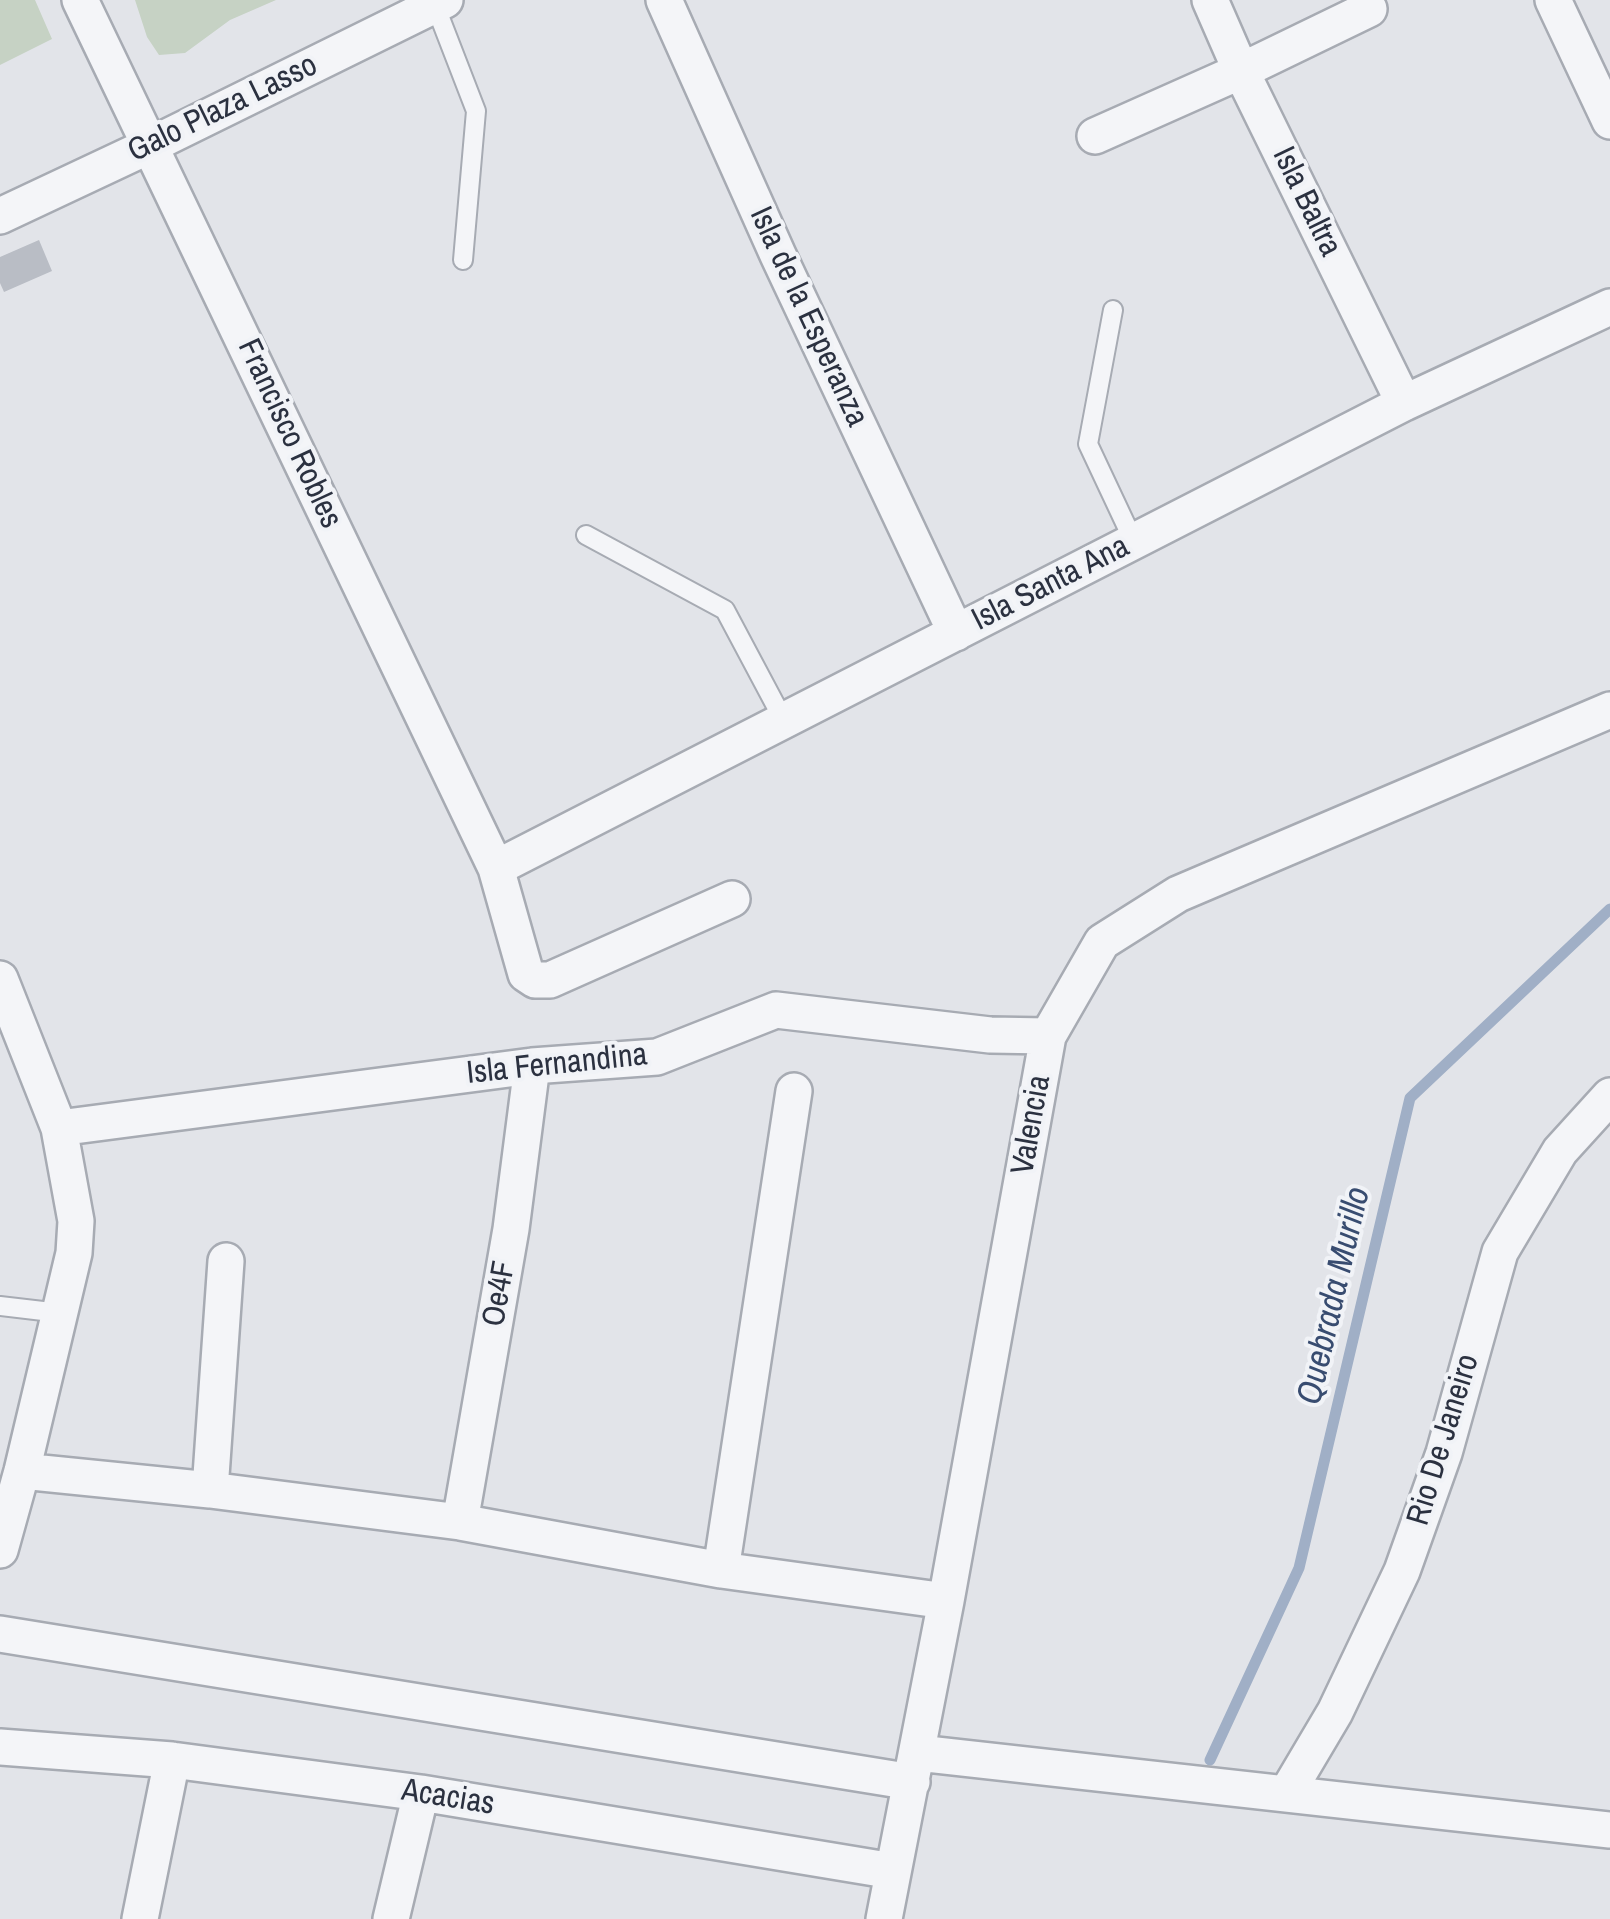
<!DOCTYPE html>
<html>
<head>
<meta charset="utf-8">
<style>
	body { margin:0 }
	canvas { display:block; background:#e2e4e9 }
</style>
</head>
<body>
<canvas width="1610" height="1919"></canvas>
<script>
const context = document.querySelector('canvas').getContext('2d');
context.lineJoin = 'round';
function paint(path, color) { context.fillStyle = color; context.fill(path, 'evenodd'); }
const poly = rows => new Path2D(rows.map(r => 'M' + r).join(''));
function trace(path, color, width, dash) { context.strokeStyle = color; context.lineWidth = width; context.lineCap = dash ? 'butt' : 'round'; context.setLineDash(dash || []); context.stroke(path); }
function label(font, color, halo, rows, align = 'center') {
  context.font = font + ' "Archivo Narrow",sans-serif'; context.lineWidth = 8; context.setLineDash([]); context.textBaseline = 'middle'; context.strokeStyle = halo; context.fillStyle = color; for (const [text, x, y, turn = 0] of rows) {
    context.save(); context.translate(x, y); context.rotate((+turn || 0) * Math.PI / 180); context.textAlign = isNaN(turn) ? turn : align; if (halo) context.strokeText(text, 0, 0); context.fillText(text, 0, 0); context.restore();
  }
}
paint(poly([
	[0,0,35,0,52,39,0,65],
	[135,0,276,0,230,20,185,53,159,55,147,37]
]), '#c6d2c4');
trace(poly([
	[1210,1760,1299,1568,1410,1098,1610,909]
]), '#a0afc6', 11);
paint(poly([
	[39,240,52,271,4,292,0,283,0,257]
]), '#b9bdc5');
const service = poly([
	[435,5,476,111,463,260],
	[1113,310,1088,444,1134,542],
	[586,535,725,610,784,721],
	[0,1306,60,1313]
]);
const minor = poly([
	[80,0,496,868,526,974,535,980,550,980,732,899],
	[664,0,778,255,956,633],
	[1210,0,1241,71,1404,403],
	[1553,0,1610,121],
	[1095,136,1241,71,1369,9],
	[0,216,151,145,445,0],
	[496,868,1404,403,1610,307],
	[0,979,59,1128,76,1221,74,1253,22,1471,0,1550],
	[59,1128,532,1066,657,1057,776,1010,990,1035,1048,1036],
	[22,1471,210,1490,460,1522,721,1570,946,1601],
	[210,1490,226,1261],
	[460,1522,511,1229,532,1066],
	[721,1570,794,1091],
	[0,1634,912,1782],
	[0,1747,172,1760,421,1793,893,1871],
	[918,1753,1610,1830],
	[1287,1793,1335,1712,1402,1571,1444,1453,1500,1252,1560,1151,1610,1096],
	[140,1919,172,1760],
	[391,1919,421,1793],
	[884,1919,946,1601,1048,1036,1102,942,1178,894,1610,710]
]);
trace(service, '#a7abb3', 22);
trace(minor, '#a7abb3', 40);
trace(service, '#f4f5f8', 18);
trace(minor, '#f4f5f8', 35);
label('32px', '#2b3140', '#f1f3f7', [
	["Galo Plaza Lasso",223,109,-26],
	["Isla Baltra",1306,202,64],
	["Isla de la Esperanza",808,317,65],
	["Francisco Robles",289,434,65],
	["Isla Santa Ana",1051,584,-27],
	["Isla Fernandina",557,1065,-6],
	["Valencia",1032,1125,-80],
	["Oe4F",500,1294,-80],
	["Rio De Janeiro",1444,1440,-73],
	["Acacias",448,1798,9]
]);
label('italic 35px', '#384c70', '#f1f3f7', [
	["Quebrada Murillo",1335,1296,-77]
]);
</script>
</body>
</html>
